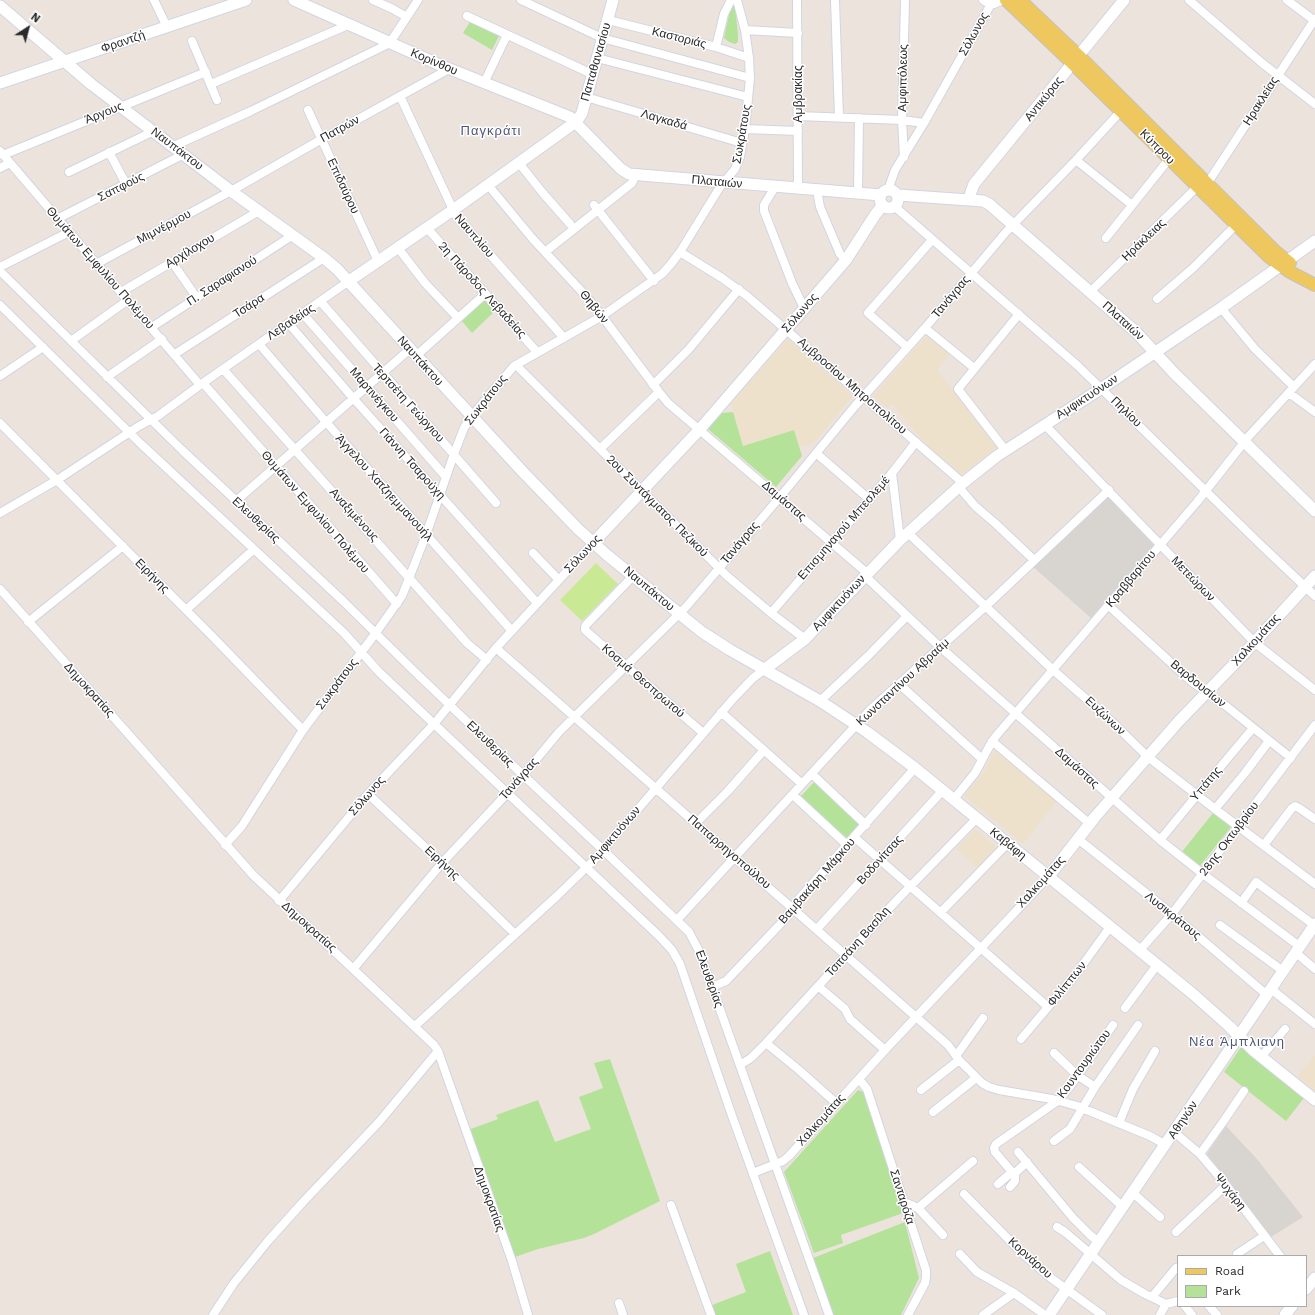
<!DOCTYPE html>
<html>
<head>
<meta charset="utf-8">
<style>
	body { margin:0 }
	#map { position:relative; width:1315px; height:1315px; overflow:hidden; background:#ece4dc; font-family:"Work Sans",sans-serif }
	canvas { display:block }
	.legend { position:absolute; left:1177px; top:1255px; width:130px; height:52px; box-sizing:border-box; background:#fff; border:1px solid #aaa; margin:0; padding:5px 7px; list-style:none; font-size:12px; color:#2a2a2a }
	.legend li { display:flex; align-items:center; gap:8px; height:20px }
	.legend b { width:20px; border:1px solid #aaa }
	.north { position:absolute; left:8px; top:8px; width:40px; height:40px; -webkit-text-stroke:3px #fff; paint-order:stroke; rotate:36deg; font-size:11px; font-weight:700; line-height:16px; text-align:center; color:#2a2a2a }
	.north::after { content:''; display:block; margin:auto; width:14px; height:18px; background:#2a2a2a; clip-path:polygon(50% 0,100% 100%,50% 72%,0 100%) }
</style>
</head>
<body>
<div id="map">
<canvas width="1315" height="1315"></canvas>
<ul class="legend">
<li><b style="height:5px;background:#eec75f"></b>Road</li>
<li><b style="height:11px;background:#b5e299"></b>Park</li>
</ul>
<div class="north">N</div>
</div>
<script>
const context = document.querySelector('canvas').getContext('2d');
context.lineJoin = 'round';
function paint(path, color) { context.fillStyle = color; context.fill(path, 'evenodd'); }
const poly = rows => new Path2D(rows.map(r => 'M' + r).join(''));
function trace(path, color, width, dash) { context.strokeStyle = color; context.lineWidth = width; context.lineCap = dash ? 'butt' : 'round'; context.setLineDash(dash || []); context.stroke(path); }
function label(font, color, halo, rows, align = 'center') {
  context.font = font + ' "Work Sans",sans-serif'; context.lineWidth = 3; context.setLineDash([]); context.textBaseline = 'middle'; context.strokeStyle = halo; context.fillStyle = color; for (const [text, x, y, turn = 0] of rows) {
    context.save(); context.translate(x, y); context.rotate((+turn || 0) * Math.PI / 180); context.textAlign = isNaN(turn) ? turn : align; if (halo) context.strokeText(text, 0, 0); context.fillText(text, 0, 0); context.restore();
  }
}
paint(poly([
	[927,335,950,354,937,370,997,447,961,475,923,441,892,404,887,408,873,396],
	[788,339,853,396,813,444,799,447,794,430,742,446,731,403],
	[996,747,1058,800,1023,844,964,796,984,772],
	[975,829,997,847,978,868,956,849],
	[1315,1055,1315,1091,1297,1077]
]), '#ede1cc');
paint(poly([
	[733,5,735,6,738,34,738,42,735,44,729,42,724,38,730,10],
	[471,20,500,34,492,50,463,33],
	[484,299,495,311,472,333,461,320],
	[733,412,743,446,794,430,802,456,776,487,708,429,722,413],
	[815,781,862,825,847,841,800,797],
	[1213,813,1231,827,1199,867,1181,853],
	[1241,1047,1304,1098,1286,1121,1224,1072],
	[610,1059,660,1201,594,1234,584,1238,538,1249,515,1257,468,1130,498,1119,496,1115,538,1100,555,1142,591,1129,579,1097,603,1088,594,1063],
	[859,1090,864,1093,903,1213,841,1235,843,1243,814,1253,784,1172,857,1091],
	[905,1222,919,1278,901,1315,833,1315,813,1258],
	[770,1251,793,1315,716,1315,712,1305,746,1292,736,1264]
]), '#b5e299');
paint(poly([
	[596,563,618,584,582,621,560,600]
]), '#c9e995');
paint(poly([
	[1108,495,1154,543,1154,545,1091,618,1032,566],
	[1226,1126,1256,1158,1303,1217,1271,1237,1207,1154]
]), '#d8d4cf');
const street = poly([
	[154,0,167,27],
	[373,0,391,8,407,17],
	[521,0,602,38,750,78],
	[797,0,798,189],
	[835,0,839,117],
	[983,0,988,3,994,4,1003,0],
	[1189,0,1262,63,1315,104],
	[1287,0,1315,21],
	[467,16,592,74],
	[608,20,716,47,749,58],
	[745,30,798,33],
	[192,41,217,100],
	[716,47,724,14,731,0],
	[597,58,748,97],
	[484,83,507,35],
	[211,84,348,25],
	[400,96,456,216,564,338],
	[586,97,742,143],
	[308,110,378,261],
	[798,116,902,120,924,123],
	[745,129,798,131],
	[174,146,251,111,386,45,393,38,418,0],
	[0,151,200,385],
	[109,152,126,184],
	[3,155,206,72],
	[904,157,902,120,905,0],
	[1076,160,1132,205],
	[519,163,542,192,570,224],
	[0,168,10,163],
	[69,172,154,131],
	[1207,184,1315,19],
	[488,185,532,238,584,294,602,316,659,392,668,403,867,573],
	[775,187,764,205,764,211,792,283,804,308],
	[817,190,820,207,840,254,846,260],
	[888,190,895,170,924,123,991,4],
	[858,193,859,118],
	[594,205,654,281],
	[894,206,1078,366,1261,545,1315,596],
	[57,219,184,154],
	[427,228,537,352],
	[1106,238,1169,159],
	[398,248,425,283,458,318],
	[545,252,632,183,633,181,635,175],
	[680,252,722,278,747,296,963,483],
	[172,262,197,298],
	[96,264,231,191,322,139,449,69],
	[0,267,69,232],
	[0,271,182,450,343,601,414,671,523,775,603,850,689,932,698,949,712,987,829,1315],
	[121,292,259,211],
	[1090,292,1197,187],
	[1157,299,1193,268,1236,225],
	[321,302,496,503],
	[0,305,141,444,344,633,379,672,659,936,672,950,680,964,730,1110,804,1315],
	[1221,308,1255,349,1294,387],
	[303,314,446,477],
	[289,324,353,398,537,603],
	[152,327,293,235],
	[925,328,974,368],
	[71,341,128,300],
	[259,344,326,422,512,631],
	[907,347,868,313,932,240],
	[175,354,324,258],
	[416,356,485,294],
	[516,365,727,576,771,613,805,639],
	[223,369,467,643,487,660],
	[0,376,43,347],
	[107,377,162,339],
	[203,383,397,604],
	[653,385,689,349,739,289],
	[1289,393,1315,412],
	[0,423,212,636,303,730],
	[1045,425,1254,642,1315,690],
	[600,449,659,392],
	[1006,451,958,389,1019,314],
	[816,453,869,499],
	[892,473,900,540],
	[958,486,975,506,996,524,1034,560],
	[236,501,410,349],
	[0,513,57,480,139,426,158,416,200,385,349,281],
	[908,533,1053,670,1108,718,1148,757,1215,809,1315,884],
	[533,553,559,580],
	[633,576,586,625,585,627,585,630,703,733],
	[865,576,940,647,1160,840,1203,874,1299,946],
	[0,589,253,875,434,1045,438,1051,512,1261,528,1315],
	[1109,606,1192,682,1226,706,1291,758],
	[186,610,253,550],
	[771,613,892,473,916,442],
	[28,622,123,546],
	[496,648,916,1017,948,1045,959,1060,982,1083,989,1087,999,1090,1052,1099,1077,1106,1150,1136,1166,1145],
	[899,684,982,759],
	[820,701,868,656,907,616],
	[721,712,802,784],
	[992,741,1090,824],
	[812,774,866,825],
	[368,794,442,863,515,934],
	[793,795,847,845],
	[954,799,975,773,990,745,996,736,1197,502,1249,436,1315,364],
	[1215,809,1245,773,1269,741],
	[696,823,728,791,764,750],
	[854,837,1048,1007],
	[1078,839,1172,914,1267,995],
	[1160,840,1197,795,1253,728],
	[225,845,242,826,252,810,303,730,375,634,402,596,426,535,454,454,464,428,471,417,514,366,602,316,662,274,671,264,680,252,720,187,735,169,740,157,745,129,750,78,749,58,745,30,737,0],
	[1264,845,1292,808,1295,806,1299,808,1315,819],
	[279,901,368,794,434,724,496,648,593,543],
	[1241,903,1256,882,1314,925],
	[941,912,1008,843],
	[677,920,870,710,986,606,1109,490],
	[1220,925,1283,971],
	[817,929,943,790],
	[1139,951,1172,914,1315,725],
	[1295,952,1315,969],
	[354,968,442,863,515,785,559,732,686,607,780,497,855,406,925,328,1006,232,1076,160,1121,111],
	[818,986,845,1009,850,1019,885,1050],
	[712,987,726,981,786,918,797,901,915,768],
	[1271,989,1315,1024],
	[1125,1008,1157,965],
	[415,1026,558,895,594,860,733,699,753,678,765,669],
	[1021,1039,1076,974,1110,927],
	[766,1043,799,1070,836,1103],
	[1054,1053,1077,1075,1095,1087],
	[956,1056,983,1018],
	[1261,1057,1285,1029],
	[740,1065,751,1058,766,1043,897,900,977,818],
	[859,1079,867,1089,926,1270,926,1277,925,1283,908,1315],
	[921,1090,959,1060],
	[933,1112,976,1078],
	[1119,1123,1133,1089,1155,1051],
	[1174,1132,1200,1154,1226,1185,1280,1256],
	[1054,1141,1070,1129,1095,1087,1138,1025],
	[1018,1152,1073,1218,1090,1235,1099,1242],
	[1200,1154,1223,1122,1244,1091],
	[1079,1167,1123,1207],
	[753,1173,783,1161,789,1156,885,1050,1049,876],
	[1014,1174,1027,1162],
	[998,1184,1012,1172],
	[1010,1187,1015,1181,1015,1176,1012,1172,995,1152,994,1148,996,1144,1059,1100,1071,1085,1113,1025],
	[1133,1193,1160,1217],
	[964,1194,1024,1255,1051,1278,1102,1315],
	[904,1202,918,1208,973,1161],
	[671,1205,711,1315],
	[918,1208,943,1235],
	[1057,1227,1065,1232,1121,1280,1145,1294,1166,1304],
	[1176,1232,1226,1185],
	[960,1254,977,1272,1014,1293,1045,1315],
	[1237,1254,1264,1236],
	[1152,1297,1176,1268],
	[619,1303,623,1315],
	[1185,1306,1192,1315],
	[1209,1306,1217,1315],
	[213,1315,234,1283,268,1241,303,1202,379,1122,438,1051],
	[983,1315,1014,1293],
	[1160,1315,1166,1304,1178,1301]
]);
const secondary = poly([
	[294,0,440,65,570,117,621,169,629,174,881,195],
	[0,6,91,84,231,191,324,258,337,269,522,471,578,529,607,555,702,632,730,650,820,701,867,732,915,768,1193,994,1229,1026,1254,1051,1315,1100],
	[0,83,246,0],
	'880 199a9 9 0 1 1 18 0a9 9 0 1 1-18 0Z',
	[898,195,983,201,989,204,1136,332,1173,372,1315,511],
	[969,200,971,192,974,184,1124,0],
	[349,281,453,210,577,121,582,113,613,0],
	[593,543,700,429,846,260,875,215,883,205],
	[765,669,805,639,900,540,963,483,997,456,1102,388,1221,308,1315,241],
	[1049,876,1095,817,1179,721,1241,657,1315,576],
	[1306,1289,1315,1278],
	[1049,1315,1315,924],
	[1285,1315,1292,1306]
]);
const primary = poly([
	[1006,0,1073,64,1269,257,1290,272,1315,285],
	[1020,0,1079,56,1276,252,1290,263]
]);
trace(street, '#d1d5e3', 10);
trace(secondary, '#d1d5e3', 13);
trace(primary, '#c3c3c3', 14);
trace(street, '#fff', 8);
trace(secondary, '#fff', 11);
trace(primary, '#eec75f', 12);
label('12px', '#2a2a2a', '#fff', [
	["Σόλωνος",974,34,-61],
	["Καστοριάς",679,38,14],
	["Φραντζή",123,42,-19],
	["Κορίνθου",434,62,23],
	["Παπαθανασίου",596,62,-74],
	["Αμφιπόλεως",903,78,-89],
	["Αμβρακίας",798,94,-90],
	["Αντικύρας",1044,99,-51],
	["Ηρακλείας",1261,101,-58],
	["Άργους",104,113,-22],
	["Λαγκαδά",664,120,16],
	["Πατρών",340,129,-29],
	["Σωκράτους",742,134,-80],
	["Κύπρου",1157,147,45],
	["Ναυπάκτου",177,149,37],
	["Πλαταιών",717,182,5],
	["Επιδαύρου",343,186,65],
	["Σαπφούς",121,187,-27],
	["Μιμνέρμου",164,227,-28],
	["Ναυπλίου",474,236,49],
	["Ηράκλειας",1144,240,-44],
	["Αρχίλοχου",190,251,-31],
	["Θυμάτων Εμφυλίου Πολέμου",100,268,49],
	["Π. Σαραφιανού",222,281,-33],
	["2η Πάροδος Λεβαδείας",482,290,48],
	["Τανάγρας",951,297,-50],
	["Τσάρα",249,306,-33],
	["Θηβών",594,307,51],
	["Σόλωνος",800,313,-49],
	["Πλαταιών",1123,321,42],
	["Λεβαδείας",291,322,-34],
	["Ναυπάκτου",420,361,48],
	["Αμβροσίου Μητροπολίτου",852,386,41],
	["Μαρτινέγκου",374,395,49],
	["Αμφικτυόνων",1087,397,-33],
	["Σωκράτους",486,400,-52],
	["Τερτσέτη Γεώργιου",408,403,48],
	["Πηλίου",1126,412,44],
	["Γιάννη Τσαρούχη",412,464,48],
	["Άγγελου Χατζηεμμανουήλ",384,488,48],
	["Δαμάστας",784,501,41],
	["2ου Συντάγματος Πεζικού",657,506,45],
	["Θυμάτων Εμφυλίου Πολέμου",315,512,49],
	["Αναξιμένους",354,515,48],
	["Ελευθερίας",256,520,43],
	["Επισμηναγού Μπεσλεμέ",844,528,-49],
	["Τανάγρας",740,543,-50],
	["Σόλωνος",583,554,-47],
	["Ειρήνης",152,576,45],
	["Κραββαρίτου",1131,579,-50],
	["Μετεώρων",1193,579,46],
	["Ναυπάκτου",649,589,40],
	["Αμφικτυόνων",839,603,-47],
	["Χαλκομάτας",1256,640,-48],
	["Κοσμά Θεσπρωτού",643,681,41],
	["Κωνσταντίνου Αβραάμ",903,682,-43],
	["Σωκράτους",337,684,-53],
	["Βαρδουσίων",1198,684,39],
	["Δημοκρατίας",89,690,48],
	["Ευζώνων",1105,716,43],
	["Ελευθερίας",490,744,44],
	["Δαμάστας",1077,768,42],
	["Τανάγρας",519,779,-49],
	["Υπάτης",1206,784,-50],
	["Σόλωνος",367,796,-49],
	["Αμφικτυόνων",615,835,-49],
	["28ης Οκτωβρίου",1229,839,-53],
	["Καβάφη",1008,844,39],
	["Παπαρρηγοπούλου",729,852,41],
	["Βοδονίτσας",880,860,-48],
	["Ειρήνης",442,863,43],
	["Βαμβακάρη Μάρκου",817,881,-49],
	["Χαλκομάτας",1041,882,-48],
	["Λυσικράτους",1173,916,39],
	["Δημοκρατίας",309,927,42],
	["Τσιτσάνη Βασίλη",858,942,-48],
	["Ελευθερίας",709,979,70],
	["Φιλίππων",1067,984,-51],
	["Κουντουριώτου",1084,1064,-54],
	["Χαλκομάτας",821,1120,-48],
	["Αθηνών",1183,1120,-56],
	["Ψυχάρη",1230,1192,52],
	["Σανταρόζα",902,1197,72],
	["Δημοκρατίας",489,1199,70],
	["Κορνάρου",1030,1258,42]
]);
context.letterSpacing = '1px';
label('13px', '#4b557a', '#fff', [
	["Παγκράτι",491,131],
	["Νέα Άμπλιανη",1237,1042]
]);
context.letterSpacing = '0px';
</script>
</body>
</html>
